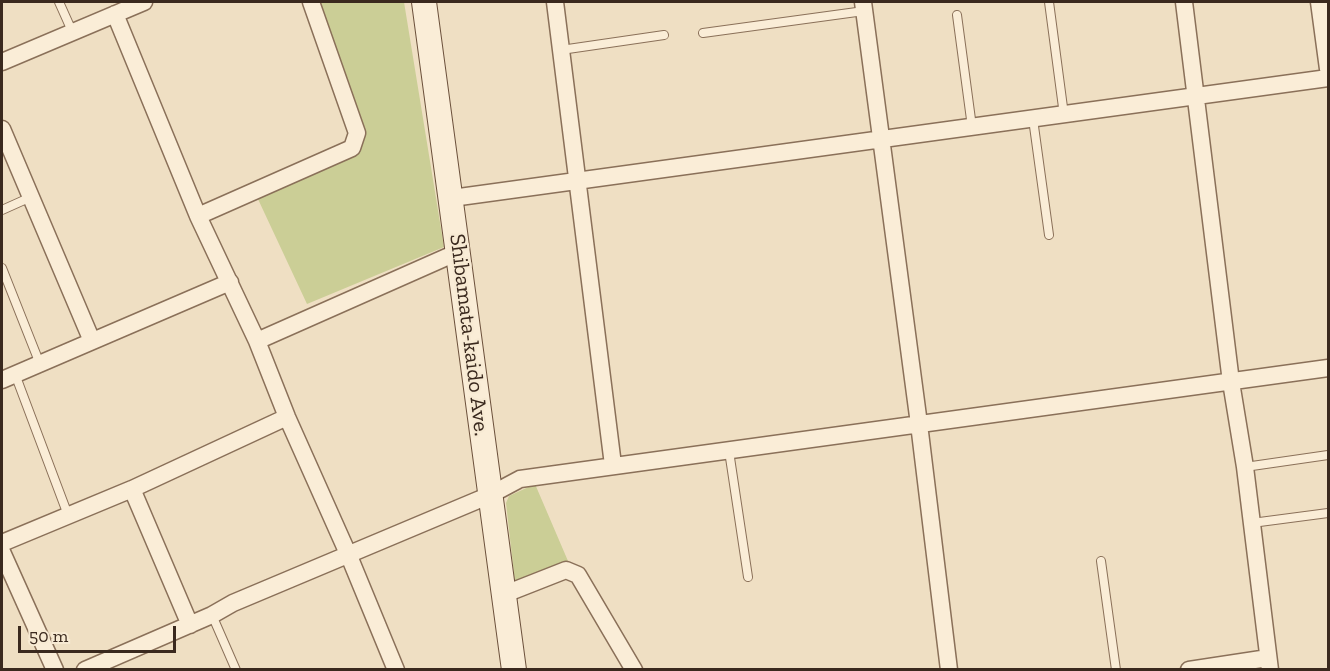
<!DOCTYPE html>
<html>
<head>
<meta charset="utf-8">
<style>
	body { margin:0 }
	#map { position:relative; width:1330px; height:671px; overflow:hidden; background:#efdfc3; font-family:"Zilla Slab",serif }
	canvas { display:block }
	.frame { position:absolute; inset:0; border:3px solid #3a291e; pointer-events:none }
	.scale { position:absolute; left:18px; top:626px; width:158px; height:27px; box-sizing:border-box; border:3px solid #3a291e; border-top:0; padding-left:8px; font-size:18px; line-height:21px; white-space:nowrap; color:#3a291e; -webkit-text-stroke:4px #f7ead3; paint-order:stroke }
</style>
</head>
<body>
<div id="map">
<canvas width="1330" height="671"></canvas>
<div class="frame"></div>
<div class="scale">50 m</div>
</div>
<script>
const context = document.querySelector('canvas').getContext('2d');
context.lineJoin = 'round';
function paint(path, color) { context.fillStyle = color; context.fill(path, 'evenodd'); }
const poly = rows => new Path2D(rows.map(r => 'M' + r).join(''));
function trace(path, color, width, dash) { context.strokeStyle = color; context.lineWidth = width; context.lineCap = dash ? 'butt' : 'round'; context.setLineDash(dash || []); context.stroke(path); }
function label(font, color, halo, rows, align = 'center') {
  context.font = font + ' "Zilla Slab",serif'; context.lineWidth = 4.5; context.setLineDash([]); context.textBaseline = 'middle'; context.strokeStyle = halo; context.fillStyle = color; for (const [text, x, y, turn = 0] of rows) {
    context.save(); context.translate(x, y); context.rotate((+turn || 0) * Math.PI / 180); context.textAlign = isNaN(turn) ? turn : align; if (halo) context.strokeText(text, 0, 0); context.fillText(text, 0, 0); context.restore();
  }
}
paint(poly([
	[319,2,404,2,444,247,307,304,257,197,358,153],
	[535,484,568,561,515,583,506,503,509,496]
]), '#cbce96');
const service = poly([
	[59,2,72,31],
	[1049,2,1064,115],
	[957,15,972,127],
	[703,33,864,11],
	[561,50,664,35],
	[1033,119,1049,235],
	[2,210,31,197],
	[2,268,40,364],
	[15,374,68,515],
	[729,451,748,577],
	[1245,467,1328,455],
	[1252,523,1328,513],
	[1101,561,1116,670],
	[212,615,236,670]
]);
const minor = poly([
	[555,2,613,465],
	[863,2,919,424,949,670],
	[1184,2,1231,382,1245,467,1270,670],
	[1319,2,1328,69],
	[115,14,198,216,257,341,287,417,349,556,396,670],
	[2,62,144,2],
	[2,129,92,341],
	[452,198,1328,78],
	[198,216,352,148,357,133,311,2],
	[257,341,458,252],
	[2,380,230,282],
	[132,489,190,625],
	[2,543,132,489,287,417],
	[2,552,55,670],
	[505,594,566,570,578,575,634,670],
	[85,670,212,615,233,603,490,495,520,479,1328,368],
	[1189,670,1268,658]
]);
const secondary = poly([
	[424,2,514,670]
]);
trace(service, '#8a7059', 10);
trace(minor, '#8a7059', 19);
trace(secondary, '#6c513c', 26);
trace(service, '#faedd7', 8);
trace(minor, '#faedd7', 16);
trace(secondary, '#faedd7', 24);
label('22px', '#3a291e', '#f7ead3', [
	["Shibamata-kaido Ave.",469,335,83]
]);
</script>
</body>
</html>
